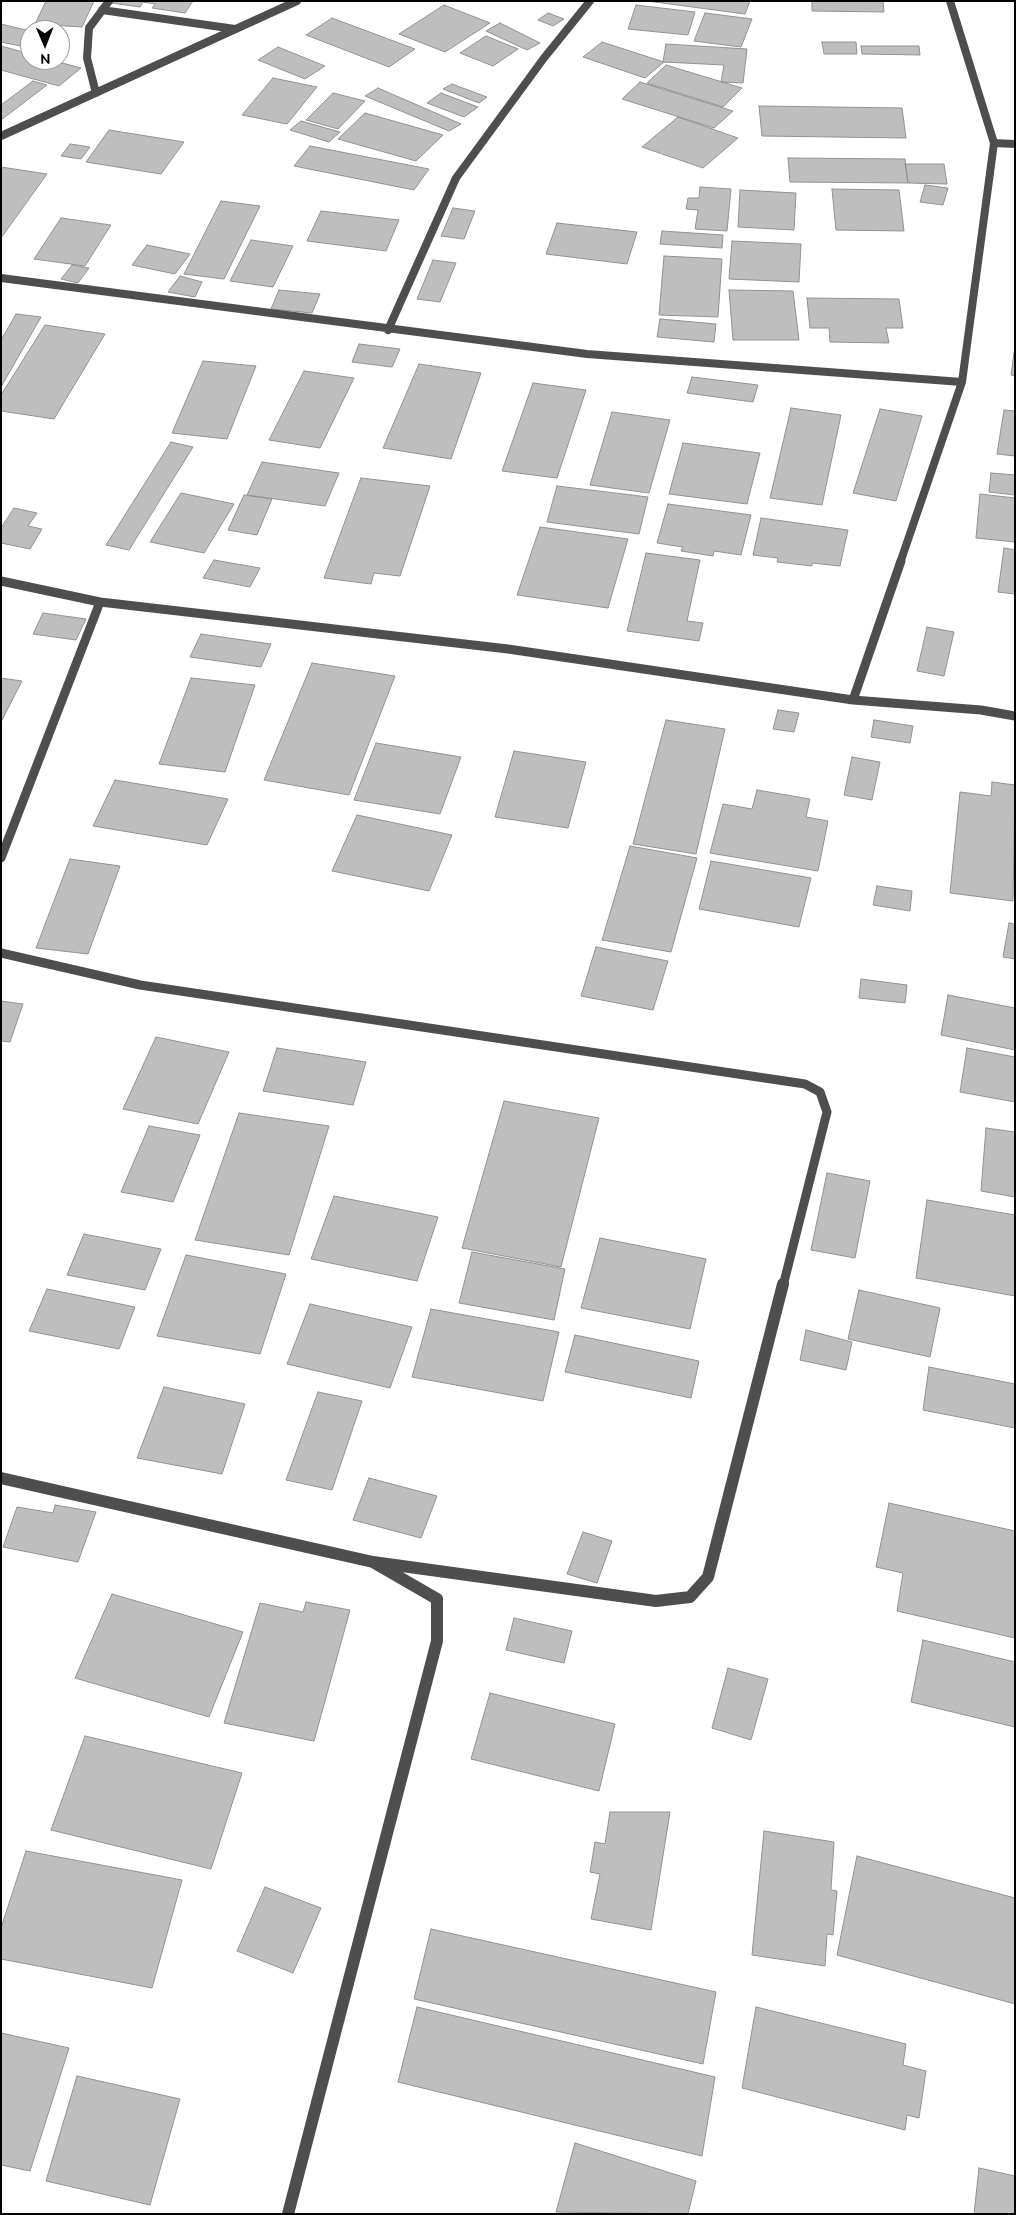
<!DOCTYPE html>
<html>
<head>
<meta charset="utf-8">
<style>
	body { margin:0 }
	#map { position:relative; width:1016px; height:2215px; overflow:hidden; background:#fff; font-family:Ubuntu,sans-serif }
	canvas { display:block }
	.frame { position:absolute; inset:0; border:2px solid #000; pointer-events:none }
	.north { position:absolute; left:20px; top:20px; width:50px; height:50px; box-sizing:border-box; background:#fff; border:1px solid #999; border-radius:50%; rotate:179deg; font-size:14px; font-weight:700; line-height:20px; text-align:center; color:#000 }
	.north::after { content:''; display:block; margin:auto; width:18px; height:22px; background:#000; clip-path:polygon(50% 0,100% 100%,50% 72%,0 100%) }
</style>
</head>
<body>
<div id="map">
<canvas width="1016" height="2215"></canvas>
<div class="frame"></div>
<div class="north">N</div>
</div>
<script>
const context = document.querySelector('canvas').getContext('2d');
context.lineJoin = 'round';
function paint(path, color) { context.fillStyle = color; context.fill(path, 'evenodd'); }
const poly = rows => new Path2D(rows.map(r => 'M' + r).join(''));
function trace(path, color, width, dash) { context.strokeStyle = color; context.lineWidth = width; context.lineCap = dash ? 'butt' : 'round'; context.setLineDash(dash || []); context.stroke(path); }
const building = poly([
	[46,1,94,1,82,27,35,24,46,1],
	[112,1,193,1,185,13,152,8,155,4,143,2,140,7,111,3,112,1],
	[647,1,750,1,745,14,647,1],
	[812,1,883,1,884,12,812,11,812,1],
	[444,5,490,23,445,52,399,34,444,5],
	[636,5,695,12,688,35,628,29,636,5],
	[548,13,564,19,553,26,538,20,548,13],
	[705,13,752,19,741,47,694,41,705,13],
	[332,18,415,49,389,67,306,35,332,18],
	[500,23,540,43,527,50,486,31,500,23],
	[1,24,30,31,30,48,1,42,1,24],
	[486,36,518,49,493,66,460,53,486,36],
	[602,42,664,62,645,78,583,57,602,42],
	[822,42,856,42,857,54,824,54,822,42],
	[666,44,747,49,743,83,721,82,724,65,663,62,666,44],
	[1,46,30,54,30,60,51,60,81,68,59,86,1,70,1,46],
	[861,46,919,46,920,55,862,54,861,46],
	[278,47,325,66,305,79,258,60,278,47],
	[666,65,742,88,723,107,647,83,666,65],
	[273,78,317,87,287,124,242,115,273,78],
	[33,81,47,85,1,120,1,105,33,81],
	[640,82,733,111,714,128,622,99,640,82],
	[452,84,487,97,479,103,443,89,452,84],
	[378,88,461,124,449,131,365,96,378,88],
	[333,93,365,101,338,129,306,120,333,93],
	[441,93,478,107,464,117,427,103,441,93],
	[759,106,902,108,906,138,762,136,759,106],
	[365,113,443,135,416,161,338,139,365,113],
	[678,117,738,138,703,168,642,147,678,117],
	[301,121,340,132,329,142,290,130,301,121],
	[109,130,184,142,161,174,86,162,109,130],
	[70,144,90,147,81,159,61,156,70,144],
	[310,146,429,169,414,190,294,166,310,146],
	[788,158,905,159,908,183,790,182,788,158],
	[905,164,944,164,947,184,908,183,905,164],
	[1,167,47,174,1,238,1,167],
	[925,185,948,188,943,205,920,202,925,185],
	[700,187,731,189,727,231,695,229,698,210,686,209,688,198,699,198,700,187],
	[832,189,899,190,904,231,836,230,832,189],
	[740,190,796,193,794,230,738,227,740,190],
	[221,201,260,206,224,279,184,274,221,201],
	[453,208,475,211,464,239,441,236,453,208],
	[321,211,399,220,386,251,307,241,321,211],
	[61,218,111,225,85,266,34,259,61,218],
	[557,223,637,232,627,264,546,254,557,223],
	[662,231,723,235,722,248,660,244,662,231],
	[251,240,293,246,273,287,230,281,251,240],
	[732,241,801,244,799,282,729,279,732,241],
	[147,245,190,254,175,274,132,265,147,245],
	[664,256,722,259,718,317,659,315,664,256],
	[433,260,456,263,440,302,417,299,433,260],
	[72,265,89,268,78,283,61,279,72,265],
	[180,276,202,282,195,297,168,292,180,276],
	[279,290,320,294,312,313,271,309,279,290],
	[729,290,793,291,799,340,733,340,729,290],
	[807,298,899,299,903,328,886,328,889,343,830,342,829,328,810,328,807,298],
	[16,314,41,317,1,387,1,340,16,314],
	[660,319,716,324,714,342,657,337,660,319],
	[45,325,105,334,54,419,1,411,1,395,45,325],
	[359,344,400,349,392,367,352,362,359,344],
	[1014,353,1015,353,1015,376,1011,375,1014,353],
	[203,361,256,366,227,439,172,433,203,361],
	[419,364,481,373,451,459,383,448,419,364],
	[304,371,354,378,320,448,269,440,304,371],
	[692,377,758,385,753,402,687,393,692,377],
	[533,383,586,390,557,478,502,471,533,383],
	[791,408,841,415,822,505,770,498,791,408],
	[880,409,922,416,896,501,853,493,880,409],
	[1004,410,1015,411,1015,456,997,454,1004,410],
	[612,412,670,420,649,493,590,485,612,412],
	[171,442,193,447,129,550,106,545,171,442],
	[683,443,760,453,747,504,669,494,683,443],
	[262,462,339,473,325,506,247,495,262,462],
	[991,473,1015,475,1015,495,989,492,991,473],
	[361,478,430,486,400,576,374,573,371,584,324,578,361,478],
	[557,486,648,497,639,534,547,522,557,486],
	[181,493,234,504,204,553,150,542,181,493],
	[980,494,1015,498,1015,542,976,538,980,494],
	[244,495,272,499,257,535,228,530,244,495],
	[668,504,751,515,741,555,714,551,713,556,681,551,683,547,657,543,668,504],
	[14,508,37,513,28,526,42,529,30,549,1,543,1,528,14,508],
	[761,518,848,530,840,566,812,563,812,566,777,562,778,558,753,555,761,518],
	[540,527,628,539,608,608,517,595,540,527],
	[1004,548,1015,550,1015,594,998,592,1004,548],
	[646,553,700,560,687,621,703,623,699,641,627,631,646,553],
	[214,560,260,568,250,587,203,578,214,560],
	[43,613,86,619,76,640,33,634,43,613],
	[927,627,954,632,944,676,917,671,927,627],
	[201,634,271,644,261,667,190,657,201,634],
	[312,663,395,676,349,795,264,780,312,663],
	[1,678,22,681,1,722,1,678],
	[191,678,255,685,225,772,159,764,191,678],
	[778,710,799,713,794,732,773,729,778,710],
	[666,720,725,729,696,854,633,844,666,720],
	[874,720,913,726,910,743,871,737,874,720],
	[376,743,461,757,440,814,354,800,376,743],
	[514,751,586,762,568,828,495,817,514,751],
	[852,757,880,762,872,800,844,795,852,757],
	[115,780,228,799,207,845,93,826,115,780],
	[992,782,1015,785,1013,901,950,893,960,792,991,796,992,782],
	[757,790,810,799,806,817,828,821,818,871,710,853,723,804,752,809,757,790],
	[357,815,452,835,429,891,332,871,357,815],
	[630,846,697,858,671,952,602,940,630,846],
	[70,859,120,866,88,954,36,948,70,859],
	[711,861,811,878,799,927,699,909,711,861],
	[877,886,912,891,910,911,873,905,877,886],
	[1009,923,1015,924,1015,959,1003,957,1009,923],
	[596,947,668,961,653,1010,581,996,596,947],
	[861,979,907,985,905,1003,859,998,861,979],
	[948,995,1015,1008,1015,1050,941,1035,948,995],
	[1,1001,23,1004,10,1042,1,1041,1,1001],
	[156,1037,229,1052,198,1124,123,1109,156,1037],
	[277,1048,366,1062,353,1105,263,1091,277,1048],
	[967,1048,1015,1057,1015,1102,960,1092,967,1048],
	[504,1101,599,1118,561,1267,462,1248,504,1101],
	[239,1113,329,1126,289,1255,195,1240,239,1113],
	[149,1126,200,1135,173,1202,121,1192,149,1126],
	[986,1128,1015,1132,1015,1197,981,1191,986,1128],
	[827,1173,870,1181,855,1258,811,1250,827,1173],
	[334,1196,438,1217,417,1281,311,1259,334,1196],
	[927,1200,1015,1215,1015,1296,916,1278,927,1200],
	[84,1234,161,1249,145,1290,67,1275,84,1234],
	[600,1238,706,1259,690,1329,581,1308,600,1238],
	[472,1252,565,1269,554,1320,459,1303,472,1252],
	[186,1255,286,1274,260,1354,157,1336,186,1255],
	[47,1289,135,1307,119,1349,29,1331,47,1289],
	[859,1290,940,1308,930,1357,848,1339,859,1290],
	[310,1304,412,1327,390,1388,287,1364,310,1304],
	[431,1309,559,1332,543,1401,412,1377,431,1309],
	[806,1330,852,1342,846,1370,800,1360,806,1330],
	[575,1335,699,1361,691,1398,565,1372,575,1335],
	[929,1367,1015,1384,1015,1428,923,1410,929,1367],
	[164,1387,245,1404,222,1474,137,1458,164,1387],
	[318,1392,362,1401,332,1490,286,1480,318,1392],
	[369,1478,437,1496,421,1538,353,1520,369,1478],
	[889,1503,1015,1531,1015,1638,897,1611,903,1573,876,1567,889,1503],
	[55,1505,96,1512,78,1562,3,1547,17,1507,53,1513,55,1505],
	[583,1532,612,1541,597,1583,567,1574,583,1532],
	[112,1594,243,1632,209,1717,75,1678,112,1594],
	[306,1602,350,1610,314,1741,224,1723,260,1603,303,1612,306,1602],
	[514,1618,572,1631,564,1663,506,1650,514,1618],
	[923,1640,1015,1662,1015,1727,911,1702,923,1640],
	[728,1668,768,1679,751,1740,712,1728,728,1668],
	[490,1693,615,1724,599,1791,471,1759,490,1693],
	[85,1736,242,1773,211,1869,51,1830,85,1736],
	[610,1812,670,1812,651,1930,591,1919,600,1874,590,1872,595,1842,605,1844,610,1812],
	[764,1831,834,1842,831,1890,837,1891,833,1935,827,1934,825,1966,752,1955,764,1831],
	[26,1851,182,1880,152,1988,1,1959,1,1928,26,1851],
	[857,1856,1015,1898,1015,2004,837,1955,857,1856],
	[265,1887,321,1908,293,1973,237,1951,265,1887],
	[431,1929,716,1992,703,2064,414,1999,431,1929],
	[417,2007,715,2077,702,2156,398,2082,417,2007],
	[756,2007,906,2044,903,2065,926,2071,919,2118,907,2115,905,2130,742,2088,756,2007],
	[1,2033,69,2048,30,2171,1,2165,1,2033],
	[77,2076,180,2099,150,2205,46,2181,77,2076],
	[575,2143,696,2181,688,2214,556,2212,575,2143],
	[979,2168,1015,2176,1015,2214,974,2214,979,2168]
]);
paint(building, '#bebebe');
trace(building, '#929292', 1);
trace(poly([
	[102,10,235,29],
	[96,93,87,58,89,28,109,1],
	[1,136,297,1],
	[994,143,1015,144],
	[1,278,587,354,962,382],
	[388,330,456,178,544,58,590,1],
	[900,563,962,382,994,143,950,1]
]), '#4e4e4e', 8);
trace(poly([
	[1,581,100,602,508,649,853,700,981,710,1015,716],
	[853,700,901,561],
	[1,858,100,602],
	[1,953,140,985,805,1084,820,1092,827,1112,783,1286]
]), '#4e4e4e', 9);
trace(poly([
	[1,1478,373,1562,437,1599,437,1641,288,2214],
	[373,1562,656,1601,690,1597,708,1577,783,1284]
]), '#4e4e4e', 12);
</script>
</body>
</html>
